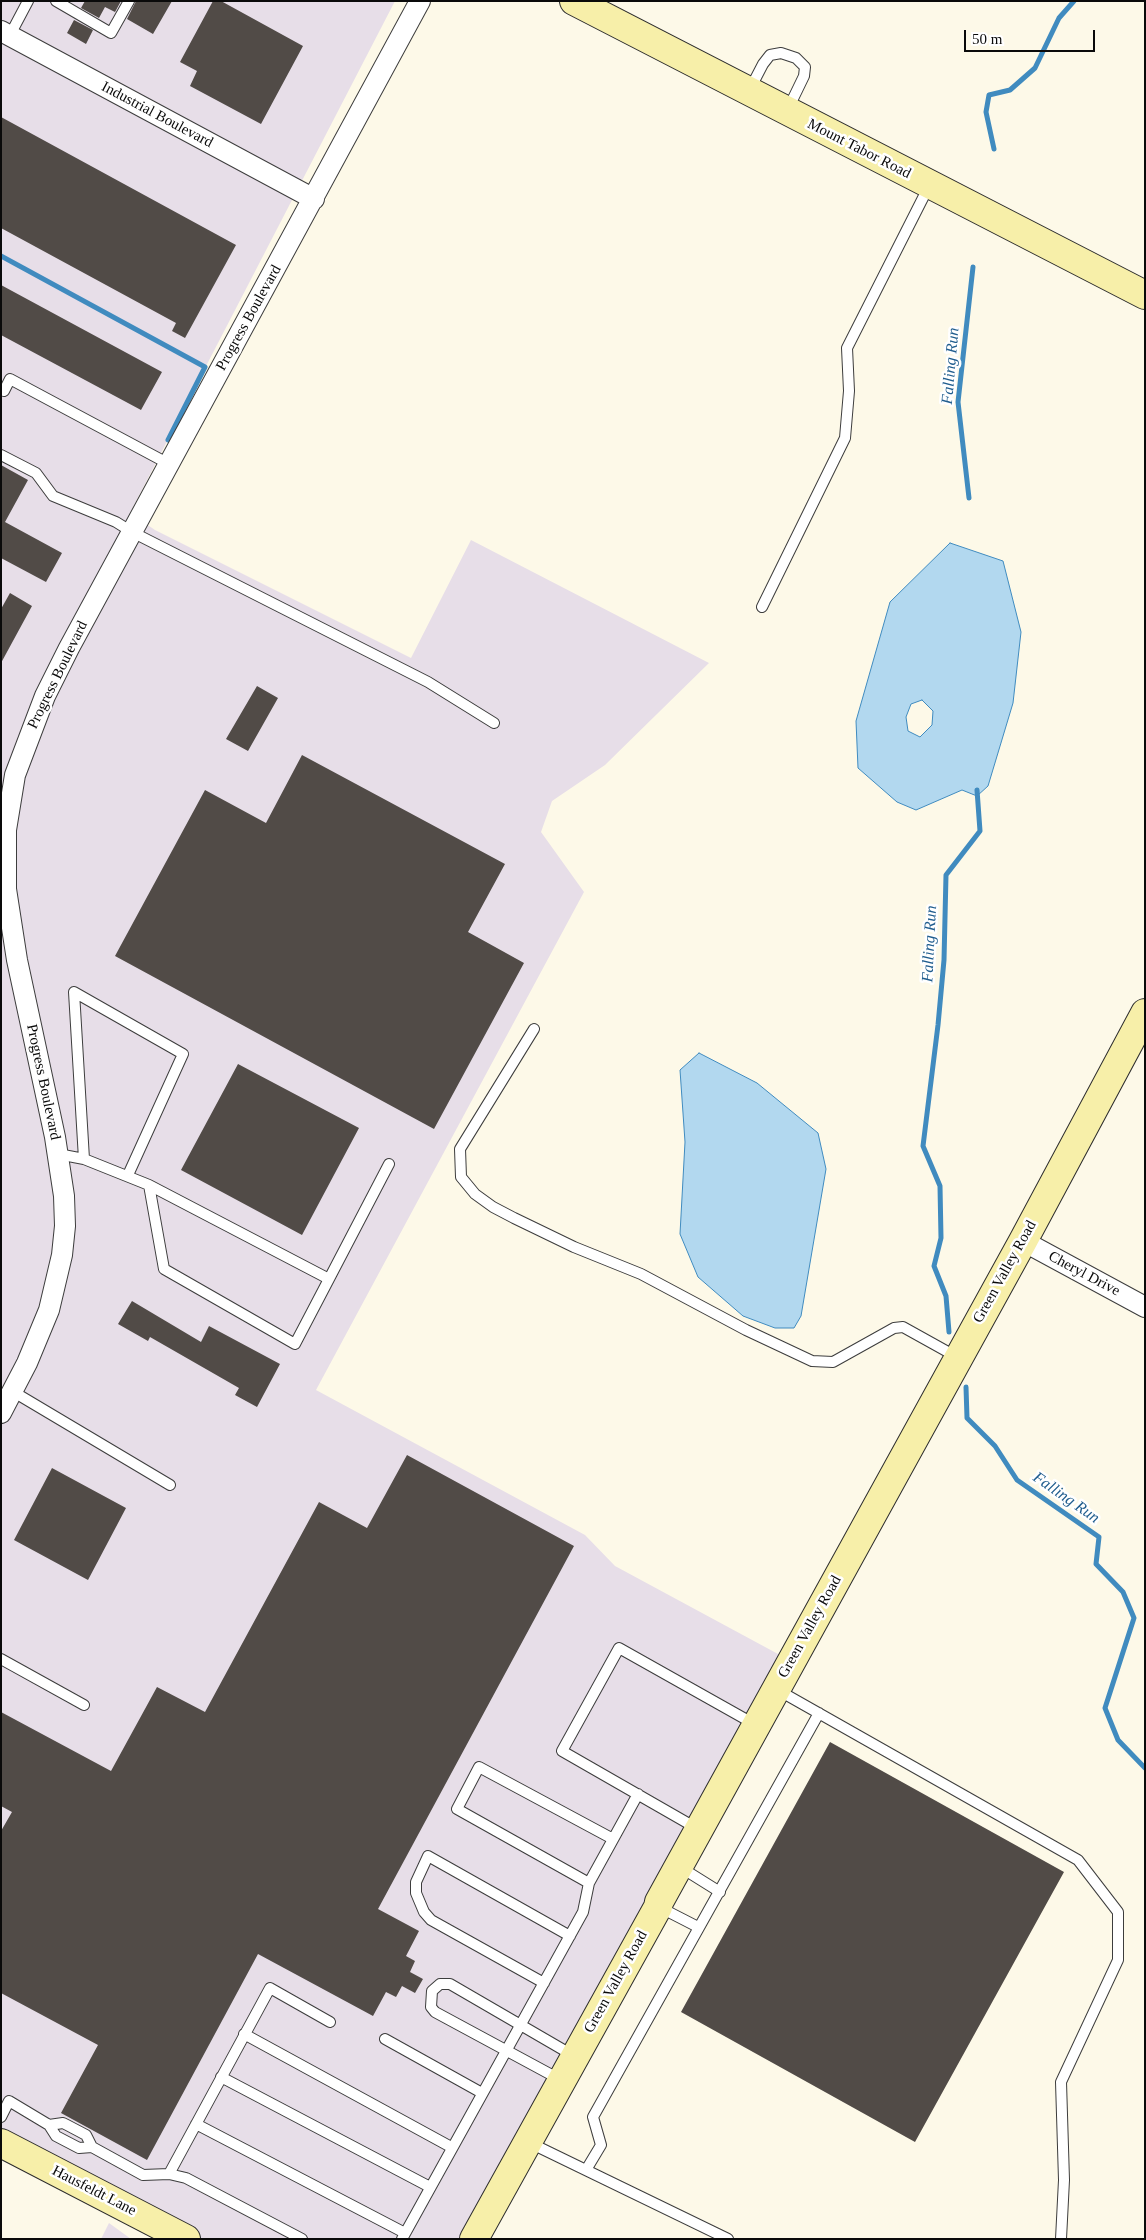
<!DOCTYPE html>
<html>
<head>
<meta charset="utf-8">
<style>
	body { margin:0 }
	#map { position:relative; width:1146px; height:2240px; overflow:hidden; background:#fdf9e8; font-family:"Times New Roman",serif }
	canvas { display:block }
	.frame { position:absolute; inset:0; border:2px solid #0a0a0a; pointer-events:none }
	.scale { position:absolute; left:964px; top:30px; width:131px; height:22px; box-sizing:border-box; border:2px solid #0a0a0a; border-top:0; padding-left:6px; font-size:15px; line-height:18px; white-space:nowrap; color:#0a0a0a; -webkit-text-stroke:4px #fff; paint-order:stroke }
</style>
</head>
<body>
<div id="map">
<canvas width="1146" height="2240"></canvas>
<div class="frame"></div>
<div class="scale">50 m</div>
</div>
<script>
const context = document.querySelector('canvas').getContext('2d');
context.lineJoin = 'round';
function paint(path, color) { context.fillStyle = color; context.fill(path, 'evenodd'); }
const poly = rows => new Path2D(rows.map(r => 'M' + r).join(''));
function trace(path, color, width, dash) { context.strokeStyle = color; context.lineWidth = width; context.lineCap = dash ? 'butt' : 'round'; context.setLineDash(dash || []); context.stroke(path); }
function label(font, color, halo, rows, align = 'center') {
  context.font = font + ' "Times New Roman",serif'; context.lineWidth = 5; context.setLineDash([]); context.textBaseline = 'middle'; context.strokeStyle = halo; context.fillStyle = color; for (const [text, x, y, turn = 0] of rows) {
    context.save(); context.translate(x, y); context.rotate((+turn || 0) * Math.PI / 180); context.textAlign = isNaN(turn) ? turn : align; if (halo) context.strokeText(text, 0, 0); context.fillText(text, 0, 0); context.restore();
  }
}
paint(poly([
	[1,1,395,1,130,513,155,530,411,658,471,540,709,663,605,765,552,801,541,832,584,892,316,1390,585,1535,615,1566,791,1661,474,2239,186,2239,1,2143],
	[109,2223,131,2239,101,2239]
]), '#e7dee8');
const water = poly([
	[950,543,1003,561,1021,632,1013,703,988,786,977,796,962,790,916,810,897,802,858,768,856,721,890,602,950,543],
	[922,700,933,711,932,725,920,737,908,731,906,717,911,704,922,700],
	[699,1053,757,1083,818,1133,826,1169,801,1316,794,1328,775,1328,743,1316,698,1277,680,1234,685,1142,680,1070,699,1053]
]);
paint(water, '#b2d8ef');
trace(water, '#408bbf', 1);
trace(poly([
	[994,149,986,112,989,95,1010,90,1035,68,1059,18,1074,1],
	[1,256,205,367,168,440],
	[969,498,958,402,973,267],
	[949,1332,946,1296,934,1266,941,1238,940,1186,923,1146,938,1025,944,960,946,875,980,831,977,790],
	[966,1387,967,1418,995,1446,1017,1480,1099,1537,1096,1564,1123,1592,1134,1618,1105,1708,1118,1740,1145,1768]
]), '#408bbf', 5);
paint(poly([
	[85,1,121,1,115,12,105,7,99,18,81,8],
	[136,1,172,1,153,34,127,19],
	[213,1,221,1,303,46,261,124,190,86,197,71,180,62],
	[74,20,93,30,86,44,67,33],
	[1,117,236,245,185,338,172,331,176,323,1,228],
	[1,285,162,372,141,410,1,335],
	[1,465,28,480,5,522,62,553,46,582,1,558],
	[10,593,32,606,1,663,1,609],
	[257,686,278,698,248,751,226,739],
	[302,755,505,864,468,932,524,963,434,1129,115,956,205,790,266,823],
	[238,1064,359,1128,302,1235,181,1170],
	[132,1301,201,1342,209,1326,280,1364,257,1407,235,1395,239,1388,150,1337,148,1341,118,1324],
	[407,1455,574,1546,378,1909,419,1931,406,1956,415,1961,410,1972,423,1979,415,1993,402,1986,396,1997,386,1992,373,2016,258,1954,147,2160,61,2113,98,2045,1,1993,1,1831,12,1812,1,1806,1,1712,111,1771,157,1687,205,1712,319,1502,367,1528],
	[52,1468,126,1508,88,1580,14,1540],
	[830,1742,1064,1872,915,2142,681,2012]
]), '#514b47');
const lane = poly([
	[56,1,111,33,129,1],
	[10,35,28,1],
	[750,89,763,64,770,55,781,53,796,58,805,67,804,76,788,109],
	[4,391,10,379,169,464],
	[1,455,36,473,53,496,116,522,132,532,428,682,494,723],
	[762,607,845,438,849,391,847,348,929,186],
	[534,1029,460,1149,461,1177,475,1194,493,1207,514,1218,574,1247,641,1274,746,1330,812,1361,833,1362,894,1328,903,1327,957,1357],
	[58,1154,84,1159,149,1185,164,1269,295,1344,329,1279,149,1185],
	[84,1159,74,992,183,1054,128,1175],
	[329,1279,389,1164],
	[12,1391,170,1485],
	[1,1659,84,1705],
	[776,1689,1078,1860,1118,1912,1118,1960,1061,2082,1064,2180,1061,2239],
	[698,1829,562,1751,619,1648,756,1725],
	[680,1867,720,1892],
	[589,1883,457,1809,479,1767,613,1839],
	[659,1907,698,1927],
	[544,1983,431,1920,424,1912,416,1893,416,1882,428,1856,570,1936],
	[244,2034,451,2147],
	[385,2039,482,2093],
	[221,2077,430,2187],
	[561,2080,435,2012,431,2007,432,1991,440,1984,450,1984,574,2056],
	[1,2117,9,2101,49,2125,56,2136,79,2148,92,2147,143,2175,169,2174,270,1988,330,2022],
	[196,2124,405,2233],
	[49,2125,63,2123,67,2125,86,2135,92,2147],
	[528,2142,728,2239],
	[586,2170,601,2145,593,2117,819,1713],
	[169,2174,186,2178,302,2239],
	[402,2239,583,1912,589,1883,638,1794]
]);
const street = poly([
	[1,31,314,199],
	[1023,1241,1145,1307],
	[1,1413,27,1363,49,1310,62,1255,65,1226,64,1196,55,1137,17,960,6,889,6,830,15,775,45,696,69,648,420,1]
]);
const secondary = poly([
	[574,1,1145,295],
	[1,2143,186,2239],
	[474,2239,658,1907,659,1902,1023,1241,1145,1013]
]);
trace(lane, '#3d3d3d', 12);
trace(street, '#3d3d3d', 22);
trace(secondary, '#2c2c2c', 30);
trace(lane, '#fff', 10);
trace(street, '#fff', 20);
trace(secondary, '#f7efa9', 28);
label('15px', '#0a0a0a', '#fff', [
	["Industrial Boulevard",157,115,28],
	["Mount Tabor Road",859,149,27],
	["Progress Boulevard",249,318,-61],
	["Progress Boulevard",58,675,-64],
	["Progress Boulevard",43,1082,78],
	["Green Valley Road",1005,1272,-61],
	["Cheryl Drive",1084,1274,28],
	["Green Valley Road",810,1627,-61],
	["Green Valley Road",616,1982,-61],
	["Hausfeldt Lane",94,2191,27]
]);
label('italic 16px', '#205d8e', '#fff', [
	["Falling Run",951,366,-85],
	["Falling Run",930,944,-87],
	["Falling Run",1066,1498,35]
]);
</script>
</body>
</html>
